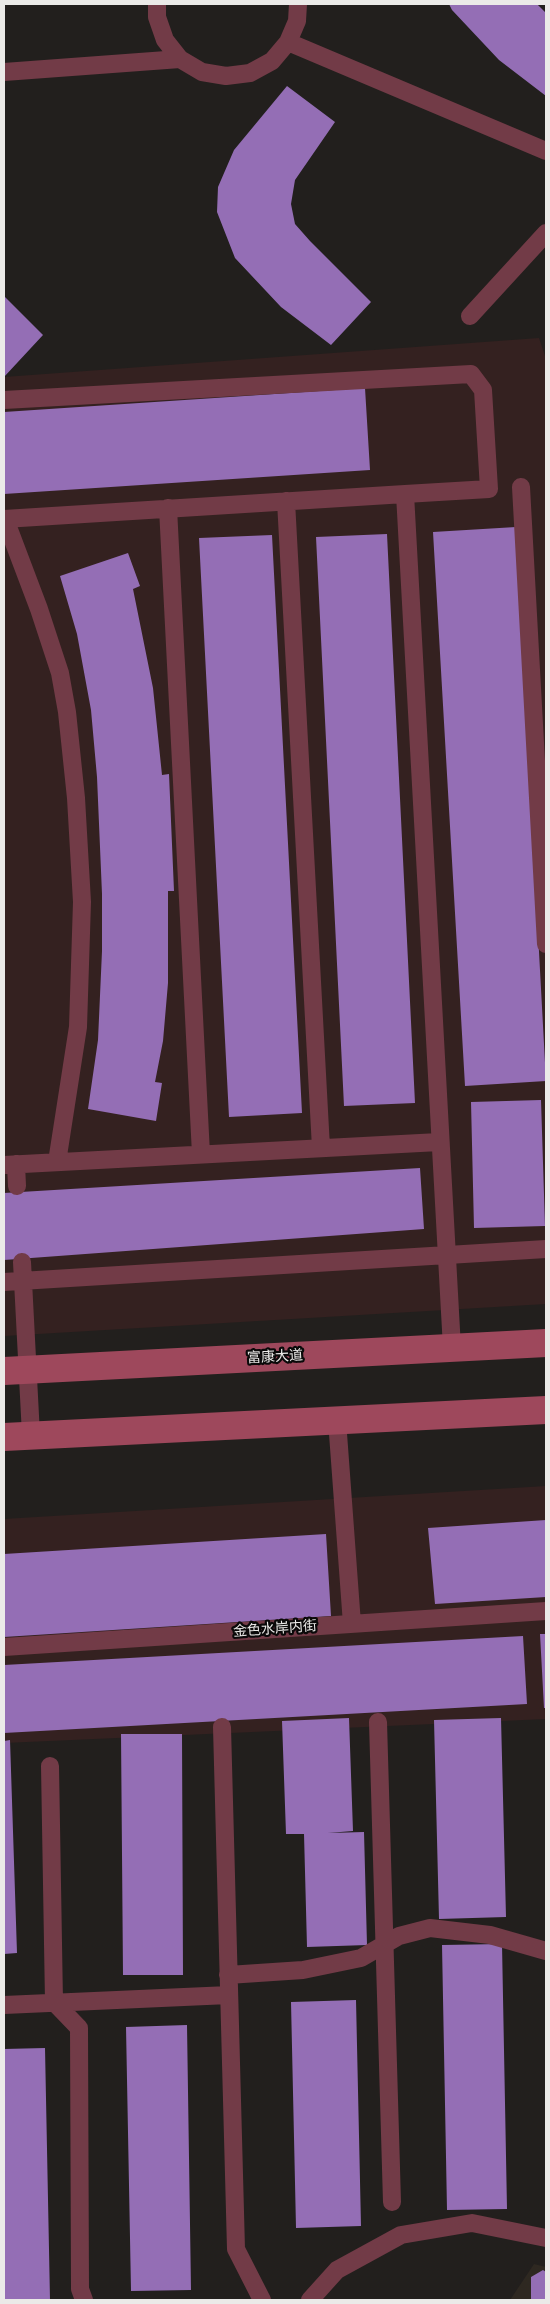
<!DOCTYPE html>
<html>
<head>
<meta charset="utf-8">
<style>
	body { margin:0 }
	#map { position:relative; width:550px; height:2304px; overflow:hidden; background:#221f1d; font-family:"Noto Sans",sans-serif }
	canvas { display:block }
	.frame { position:absolute; inset:0; border:5px solid #ebeae8; pointer-events:none }
</style>
</head>
<body>
<div id="map">
<canvas width="550" height="2304"></canvas>
<div class="frame"></div>
</div>
<script>
const context = document.querySelector('canvas').getContext('2d');
context.lineJoin = 'round';
function paint(path, color) { context.fillStyle = color; context.fill(path, 'evenodd'); }
const poly = rows => new Path2D(rows.map(r => 'M' + r).join(''));
function trace(path, color, width, dash) { context.strokeStyle = color; context.lineWidth = width; context.lineCap = dash ? 'butt' : 'round'; context.setLineDash(dash || []); context.stroke(path); }
function label(font, color, halo, rows, align = 'center') {
  context.font = font + ' "Noto Sans","Noto Sans SC",sans-serif'; context.lineWidth = 4.5; context.setLineDash([]); context.textBaseline = 'middle'; context.strokeStyle = halo; context.fillStyle = color; for (const [text, x, y, turn = 0] of rows) {
    context.save(); context.translate(x, y); context.rotate((+turn || 0) * Math.PI / 180); context.textAlign = isNaN(turn) ? turn : align; if (halo) context.strokeText(text, 0, 0); context.fillText(text, 0, 0); context.restore();
  }
}
paint(poly([
	[539,338,546,359,546,1304,4,1336,4,377],
	[546,1486,546,1719,4,1743,4,1519]
]), '#342120');
paint(poly([
	[534,2264,546,2267,546,2300,510,2300]
]), '#2e2821');
paint(poly([
	[449,4,537,4,546,13,546,96,499,60,452,10],
	[287,86,335,122,295,180,291,204,295,224,310,241,371,302,331,345,281,307,235,258,217,212,218,187,234,150],
	[4,296,43,335,4,377],
	[365,388,370,470,4,494,4,412],
	[516,527,546,1081,465,1086,433,532],
	[387,534,415,1103,344,1106,316,537],
	[272,535,302,1113,229,1117,199,538],
	[128,553,140,586,133,589,153,688,162,775,169,774,174,891,168,891,168,983,163,1041,155,1082,162,1083,156,1121,88,1109,98,1040,102,951,102,894,97,777,91,710,77,634,60,576],
	[541,1100,545,1226,474,1228,471,1102],
	[420,1168,424,1229,4,1260,4,1193],
	[546,1520,546,1597,435,1604,428,1528],
	[326,1534,331,1616,4,1637,4,1554],
	[540,1634,546,1634,546,1708,544,1708],
	[523,1636,527,1704,4,1733,4,1665],
	[349,1718,353,1831,328,1833,364,1832,367,1945,307,1947,304,1834,286,1834,282,1721],
	[501,1718,506,1917,439,1919,434,1720],
	[121,1734,182,1734,183,1975,123,1975],
	[10,1740,17,1953,4,1954,4,1741],
	[502,1944,507,2209,447,2210,442,1945],
	[356,2000,361,2226,296,2228,291,2002],
	[187,2025,191,2290,131,2291,126,2027],
	[45,2048,50,2300,4,2300,4,2049],
	[543,2270,546,2272,546,2300,531,2300,531,2277]
]), '#946eb5');
trace(poly([
	[157,4,157,17,165,40,180,59,202,72,226,76,250,73,272,61,288,42,297,21,298,4],
	[288,42,546,151],
	[4,72,180,59],
	[470,316,546,233],
	[4,400,471,374,483,390,489,489,405,494],
	[521,487,546,944],
	[286,501,321,1148],
	[168,508,201,1154],
	[4,519,405,494,452,1348],
	[5,519,39,609,60,673,67,712,76,798,82,902,78,1027,57,1162],
	[16,1164,17,1186],
	[4,1165,439,1142],
	[22,1262,31,1435],
	[4,1282,546,1249],
	[337,1420,352,1624],
	[4,1647,546,1611],
	[378,1722,392,2202],
	[222,1727,236,2249,262,2300],
	[50,1766,54,2002,79,2028,80,2289,84,2300],
	[228,1975,303,1970,361,1958,399,1936,430,1928,490,1935,546,1951],
	[4,2005,229,1995],
	[310,2300,337,2270,401,2235,472,2223,546,2238]
]), '#723b47', 18);
trace(poly([
	[4,1371,546,1343],
	[4,1437,546,1410]
]), '#9e485c', 28);
label('14px', '#ebeae8', '#0a0909', [
	["富康大道",275,1357,-3],
	["金色水岸内街",275,1629,-4]
]);
</script>
</body>
</html>
